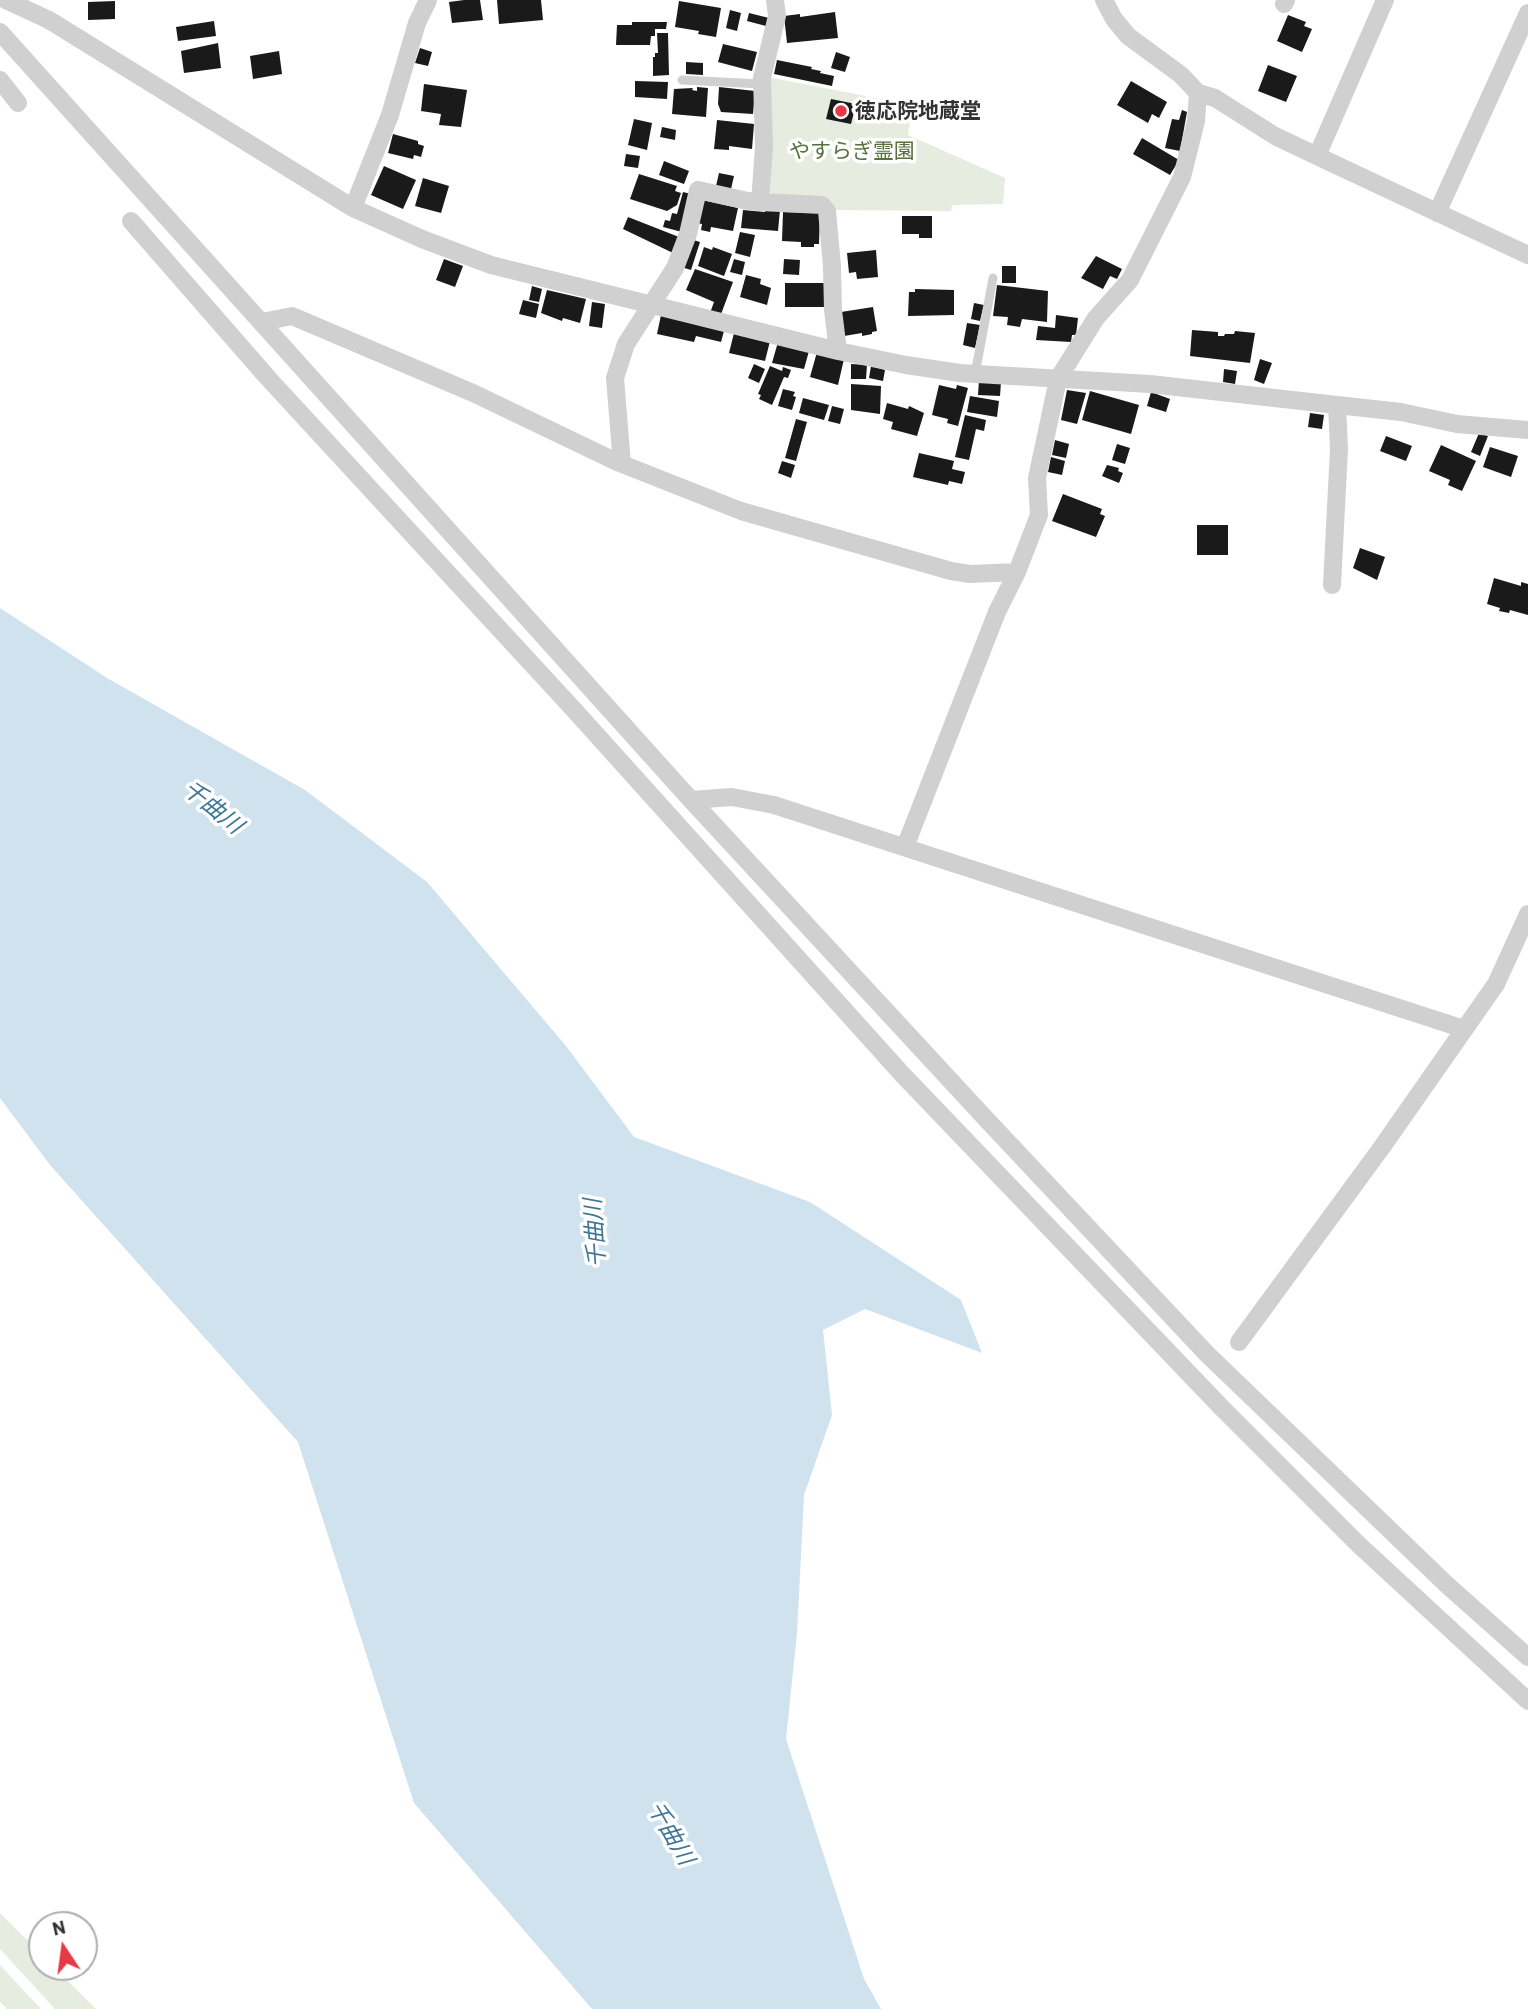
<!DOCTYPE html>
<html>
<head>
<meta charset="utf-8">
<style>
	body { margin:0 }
	#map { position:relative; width:1528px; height:2009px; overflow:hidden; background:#fff; font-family:Barlow,sans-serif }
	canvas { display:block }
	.north { position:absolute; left:28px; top:1911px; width:70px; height:70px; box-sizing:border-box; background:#fff; border:2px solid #adadad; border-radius:50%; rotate:347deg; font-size:19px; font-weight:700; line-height:28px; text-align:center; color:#333 }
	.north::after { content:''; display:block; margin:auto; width:24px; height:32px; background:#e63946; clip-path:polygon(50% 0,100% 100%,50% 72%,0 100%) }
</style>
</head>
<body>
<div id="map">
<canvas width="1528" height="2009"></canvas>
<div class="north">N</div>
</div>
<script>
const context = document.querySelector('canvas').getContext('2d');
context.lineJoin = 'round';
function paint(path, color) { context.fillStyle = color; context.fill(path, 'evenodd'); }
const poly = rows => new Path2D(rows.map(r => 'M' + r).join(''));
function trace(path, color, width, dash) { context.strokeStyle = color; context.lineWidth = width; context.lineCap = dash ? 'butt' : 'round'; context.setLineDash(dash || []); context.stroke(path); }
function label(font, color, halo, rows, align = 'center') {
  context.font = font + ' Barlow,"Noto Sans JP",sans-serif'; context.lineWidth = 7; context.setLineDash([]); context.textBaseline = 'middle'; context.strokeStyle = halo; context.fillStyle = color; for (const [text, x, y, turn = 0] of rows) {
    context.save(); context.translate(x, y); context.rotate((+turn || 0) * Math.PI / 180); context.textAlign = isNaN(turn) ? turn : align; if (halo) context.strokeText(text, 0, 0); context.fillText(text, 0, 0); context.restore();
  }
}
paint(poly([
	[768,77,912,105,908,135,1005,178,1003,204,952,205,951,211,834,210,775,196,768,191],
	[0,1913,42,1955,42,1967,54,1967,96,2009,55,2009,0,1949],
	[0,1965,41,2009,7,2009,0,2002]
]), '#e6ecdf');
paint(poly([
	[0,608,107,678,305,790,427,882,566,1046,634,1137,810,1202,961,1300,982,1353,865,1309,823,1330,832,1415,804,1495,797,1633,786,1739,864,1979,881,2009,592,2009,414,1803,298,1442,50,1165,0,1098]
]), '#cfe2ee');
paint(poly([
	[464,0,480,0,483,20,452,23,449,2],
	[497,0,541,0,543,20,499,24],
	[115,1,115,19,88,20,88,2],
	[679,1,721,8,716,37,698,34,699,31,675,27],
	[730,10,741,13,737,31,726,28],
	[835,12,838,38,787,43,784,16,800,14,800,17],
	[749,13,769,18,766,26,747,21],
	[1288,15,1306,22,1304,26,1312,29,1302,52,1277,41],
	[214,21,216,36,178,41,176,27],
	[632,22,667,22,666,29,655,29,655,36,651,36,650,45,616,45,617,25,632,25],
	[657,33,668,33,669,75,653,76,653,57,655,57,655,53,658,53],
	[218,43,221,68,184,73,181,51],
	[723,44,757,52,752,71,718,62],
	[420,48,432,52,428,66,415,63],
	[279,51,282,74,253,79,250,56],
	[836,52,850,57,845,72,831,68],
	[777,60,812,67,811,69,821,71,820,73,834,76,832,86,774,74],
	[686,62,703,63,703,75,686,74],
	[1268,65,1297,76,1286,102,1258,91],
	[635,81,668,82,667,99,635,97],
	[1131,81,1167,102,1159,118,1152,114,1148,123,1117,105],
	[424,84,467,90,461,127,439,125,441,114,421,111],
	[697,87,708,88,706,117,672,114,674,89,693,88,692,90,697,91],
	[719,87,755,91,753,114,721,112,718,104],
	[831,99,856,104,851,124,826,119],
	[1182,110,1187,112,1180,151,1165,148,1172,119,1179,120],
	[634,119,652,123,647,150,628,145],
	[717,120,754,124,752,149,729,146,729,150,714,149],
	[662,127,676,130,675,140,660,137],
	[393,134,418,141,418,144,424,146,421,157,414,155,413,159,388,153],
	[1142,138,1179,160,1170,175,1133,154],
	[626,154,640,156,638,168,624,166],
	[664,161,689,171,684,184,659,175],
	[384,166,416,180,403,209,371,195],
	[719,173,734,176,731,189,716,186],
	[639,174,677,186,675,191,681,193,677,205,667,211,630,199],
	[423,178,449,186,441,213,415,206],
	[683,192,691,194,682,232,663,227,665,220,670,221,672,213,677,214],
	[702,200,738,208,733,231,711,227,710,232,701,230,702,224,697,223],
	[765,209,780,210,778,231,741,228,743,210,765,212],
	[783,212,820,213,819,244,814,244,814,247,801,247,801,242,782,241],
	[902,216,932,216,932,238,919,238,919,234,902,234],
	[628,217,679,237,673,253,623,229],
	[740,232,755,235,750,257,735,253],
	[690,239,700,242,691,270,681,267],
	[704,247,712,250,713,247,732,254,724,276,698,266],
	[876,250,878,277,857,279,856,272,849,273,847,253],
	[1096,256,1122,269,1117,279,1110,276,1103,289,1081,278],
	[444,259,463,266,455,287,436,280],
	[734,259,745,262,742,275,730,272],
	[784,259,800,260,799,275,783,274],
	[1002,266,1016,266,1016,283,1002,283],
	[695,269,733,282,720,317,710,313,714,302,686,290],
	[746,275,761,279,760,284,771,288,767,305,740,297],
	[785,283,824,283,824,307,785,307],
	[997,285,1048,291,1047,322,1022,319,1020,327,1007,325,1008,317,993,316],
	[532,286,542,289,539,302,529,300],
	[915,289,954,290,954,315,908,316,909,292,915,292],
	[547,290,586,299,580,323,563,318,562,321,541,313],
	[523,300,539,304,536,318,519,314],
	[592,302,605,304,602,328,589,326],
	[974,303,984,305,980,321,971,319],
	[873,307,877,331,872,332,872,334,862,336,862,333,844,336,841,312],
	[661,315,724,331,721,342,696,336,694,342,657,334],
	[1056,315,1078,318,1076,335,1072,335,1071,342,1036,340,1038,326,1055,328],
	[967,323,980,325,975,348,963,345],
	[1192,330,1218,332,1218,336,1224,336,1225,334,1234,334,1235,331,1255,333,1250,363,1190,356],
	[734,333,770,341,765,361,729,353],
	[778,342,809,351,804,369,772,363],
	[817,352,844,359,838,385,810,377],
	[1260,359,1272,363,1264,384,1254,380],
	[754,364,765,369,759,383,748,378],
	[851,364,867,365,866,379,851,379],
	[770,366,782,371,783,367,791,370,788,378,784,377,772,405,759,399,761,395,758,394],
	[871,366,885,370,883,381,869,378],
	[1224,369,1237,371,1235,384,1223,382],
	[979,380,1001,382,1000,396,978,395],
	[851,384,881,386,880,414,851,410],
	[939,385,956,389,957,385,968,388,958,426,947,423,948,419,932,415],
	[783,389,795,392,793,396,796,397,792,410,778,406],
	[1067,390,1086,393,1077,424,1061,420],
	[1090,391,1139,405,1131,434,1082,420],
	[1151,392,1170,399,1166,412,1147,406],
	[970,396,999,401,997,417,967,412],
	[803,398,829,405,824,420,799,413],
	[887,403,908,409,909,406,924,413,917,436,891,429,893,422,883,419],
	[832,406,844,409,840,424,828,421],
	[1310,413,1324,415,1322,429,1308,427],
	[965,415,986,420,984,431,976,429,969,460,955,457],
	[796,419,807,422,796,461,785,458],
	[1479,433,1488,436,1480,456,1471,452],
	[1386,436,1412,446,1406,461,1380,451],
	[1055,440,1069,444,1066,458,1052,455],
	[1117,444,1130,448,1125,464,1112,460],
	[1441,445,1476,461,1462,491,1448,485,1450,480,1429,471],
	[1490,447,1518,456,1511,477,1483,467],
	[919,453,954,461,952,469,965,472,962,484,949,481,948,485,913,477],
	[1051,457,1065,461,1062,475,1048,472],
	[782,461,795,465,791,478,778,473],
	[1107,465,1119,468,1118,471,1123,473,1119,483,1102,476],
	[1063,494,1102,509,1100,514,1105,516,1096,537,1052,521],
	[1197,525,1228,525,1228,555,1197,555],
	[1360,548,1385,557,1377,580,1353,568],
	[1494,578,1521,586,1521,582,1528,584,1528,615,1510,610,1509,613,1499,611,1500,608,1487,604]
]), '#1a1a1a');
trace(poly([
	[682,80,762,84],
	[975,374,993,278]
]), '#d0d0d0', 9);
trace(poly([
	[6,0,49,20,353,208,422,239,491,265,838,351,906,365,960,373,1150,384,1337,405,1339,449,1332,585],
	[775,0,777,16,762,78,764,148,760,202,822,205,827,211,832,266,833,310,838,351],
	[1104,0,1114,19,1128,36,1181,75,1198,93,1215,98,1275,136,1317,156,1528,255],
	[1284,4,1286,0],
	[0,32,691,800,987,1120,1207,1354,1446,1584,1528,1657],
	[0,80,18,103],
	[1317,156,1385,0],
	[353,208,390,115,417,23,428,0],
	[1437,213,1528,13],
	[131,221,268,378,576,712,902,1074,1222,1408,1358,1544,1528,1701],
	[262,322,292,316,473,393,617,462,741,511,951,571,970,574,1017,572],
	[1337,405,1401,412,1457,424,1528,430],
	[622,464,615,378,626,344,675,268,688,234,698,190,748,201,760,202],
	[691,800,732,797,774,805,1464,1029],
	[905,847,997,612,1017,572,1039,515,1037,478,1058,379,1096,318,1130,280,1182,177,1196,121,1198,93],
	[1239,1342,1382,1147,1496,984,1528,914]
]), '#d0d0d0', 18);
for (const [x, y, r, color] of [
	[841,111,7,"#e63946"]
]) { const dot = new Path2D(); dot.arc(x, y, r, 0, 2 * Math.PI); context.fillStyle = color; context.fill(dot); trace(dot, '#fff', 2.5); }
label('bold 21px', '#333', '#fff', [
	["徳応院地蔵堂",855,111]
], 'left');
label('21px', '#56703f', '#fff', [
	["やすらぎ霊園",852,151]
]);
label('italic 23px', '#3f7597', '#fff', [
	["千曲川",213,807,39],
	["千曲川",595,1233,-94],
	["千曲川",671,1833,60]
]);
</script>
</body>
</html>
